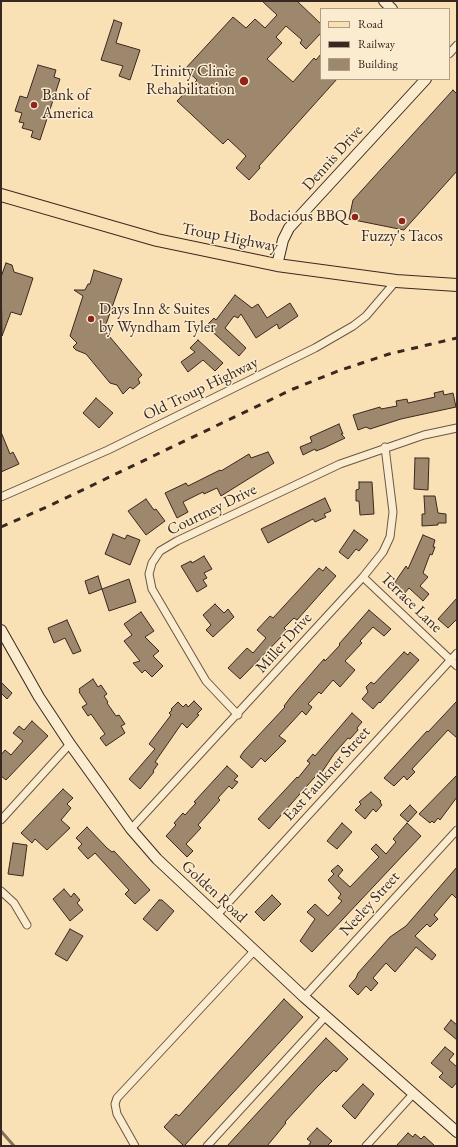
<!DOCTYPE html>
<html>
<head>
<meta charset="utf-8">
<style>
	body { margin:0 }
	#map { position:relative; width:458px; height:1147px; overflow:hidden; background:#fae1b5; font-family:"EB Garamond",serif }
	canvas { display:block }
	.frame { position:absolute; inset:0; border:2px solid #392820; pointer-events:none }
	.legend { position:absolute; left:320px; top:8px; width:130px; height:72px; box-sizing:border-box; background:#fceccf; border:1px solid #ae9e89; margin:0; padding:5px 7px; list-style:none; font-size:12px; color:#392820 }
	.legend li { display:flex; align-items:center; gap:8px; height:20px }
	.legend b { width:20px; border:1px solid #ae9e89 }
</style>
</head>
<body>
<div id="map">
<canvas width="458" height="1147"></canvas>
<div class="frame"></div>
<ul class="legend">
<li><b style="height:5px;background:#fae1b5"></b>Road</li>
<li><b style="height:5px;background:#392820"></b>Railway</li>
<li><b style="height:11px;background:#9d886d"></b>Building</li>
</ul>
</div>
<script>
const context = document.querySelector('canvas').getContext('2d');
context.lineJoin = 'round';
const poly = rows => new Path2D(rows.map(r => 'M' + r).join(''));
function trace(path, color, width, dash) { context.strokeStyle = color; context.lineWidth = width; context.lineCap = dash ? 'butt' : 'round'; context.setLineDash(dash || []); context.stroke(path); }
function paint(path, color) { context.fillStyle = color; context.fill(path, 'evenodd'); }
function label(font, color, halo, rows, align = 'center') {
  context.font = font + ' "EB Garamond",serif'; context.lineWidth = 3; context.setLineDash([]); context.textBaseline = 'middle'; context.strokeStyle = halo; context.fillStyle = color; for (const [text, x, y, turn = 0] of rows) {
    context.save(); context.translate(x, y); context.rotate((+turn || 0) * Math.PI / 180); context.textAlign = isNaN(turn) ? turn : align; if (halo) context.strokeText(text, 0, 0); context.fillText(text, 0, 0); context.restore();
  }
}
trace(poly([
	[1,1131,14,1146]
]), '#85715b', 3);
const building = poly([
	[262,1,297,1,321,24,321,33,306,49,300,43,302,40,286,26,276,37,282,43,267,59,293,82,314,58,316,60,321,54,321,79,337,79,259,166,260,168,249,180,236,168,246,156,228,139,223,144,177,101,197,80,185,69,233,17,246,28,255,19,265,28,277,15,262,1],
	[114,20,122,23,116,43,140,50,130,80,119,76,123,66,101,60,114,20],
	[38,65,56,70,54,77,60,79,40,140,31,137,33,131,22,128,24,123,19,122,22,113,15,111,20,96,27,98,38,65],
	[453,90,457,94,457,171,404,230,349,219,353,200,453,90],
	[6,263,12,265,14,272,33,278,21,315,11,312,2,336,1,277,6,263],
	[94,270,122,279,104,330,142,375,138,379,140,383,133,389,130,387,123,394,117,385,110,383,86,354,76,350,73,347,77,343,70,336,83,296,74,290,85,290,88,284,90,284,94,270],
	[235,295,252,308,258,304,267,318,290,303,298,316,279,329,277,324,256,338,241,314,238,318,234,316,225,328,246,348,239,356,206,326,214,318,216,320,235,295],
	[198,340,223,363,215,371,203,360,188,372,181,362,195,352,190,348,198,340],
	[443,391,444,395,453,393,456,407,401,419,370,429,366,427,358,430,353,415,380,407,381,409,397,406,396,401,407,399,408,403,435,397,434,393,443,391],
	[96,398,113,413,99,428,83,413,96,398],
	[339,424,343,434,341,434,345,438,324,448,316,451,315,449,303,455,300,447,312,442,310,437,339,424],
	[1,432,10,454,13,452,19,464,1,472,1,432],
	[268,452,274,463,221,496,217,488,204,494,203,492,183,502,188,512,177,518,165,493,186,483,188,486,220,470,221,471,249,454,251,458,268,452],
	[415,458,429,458,428,490,414,489,415,458],
	[359,482,372,482,374,514,360,515,359,501,356,501,356,490,359,489,359,482],
	[424,496,435,496,438,513,446,514,446,523,438,523,438,525,422,526,422,514,425,514,424,496],
	[325,498,331,511,324,514,326,517,315,522,313,519,268,543,261,529,325,498],
	[146,499,154,510,156,509,165,521,146,535,128,511,146,499],
	[354,530,368,540,359,551,356,549,348,559,339,552,354,530],
	[113,534,125,539,127,535,140,540,130,565,105,554,113,534],
	[423,535,435,540,433,547,435,547,432,555,430,554,423,573,428,577,420,586,429,594,423,601,409,588,404,594,393,585,406,566,408,569,423,535],
	[204,556,212,569,204,573,207,578,203,580,207,586,197,592,181,566,191,561,192,563,204,556],
	[326,567,336,576,297,620,294,618,284,628,287,631,240,679,228,668,247,648,253,653,266,638,257,630,270,616,273,618,319,568,323,571,326,567],
	[98,576,102,589,129,579,136,602,109,611,102,589,89,594,85,581,98,576],
	[457,598,457,619,448,628,438,619,457,598],
	[215,604,224,613,228,609,234,617,213,637,206,630,211,625,203,615,215,604],
	[369,610,391,629,384,636,373,627,360,641,362,643,345,661,355,670,340,687,333,680,321,694,319,692,308,704,312,707,306,715,302,711,279,736,286,741,265,762,261,758,252,768,240,757,244,751,285,707,284,706,290,698,324,659,325,661,340,645,339,644,369,610],
	[141,612,154,631,145,637,159,651,153,656,163,666,152,677,145,670,142,673,133,663,140,661,124,641,132,635,124,624,141,612],
	[67,620,81,651,73,654,65,638,54,643,48,628,67,620],
	[404,652,408,655,410,652,419,660,380,703,379,702,373,709,362,699,368,692,366,687,371,682,374,684,404,652],
	[93,679,98,687,101,685,107,694,104,696,108,702,107,703,116,716,119,715,125,724,121,726,125,733,106,746,100,738,105,734,91,714,88,716,82,707,87,704,79,692,80,691,79,689,93,679],
	[1,682,12,693,7,699,1,693,1,682],
	[194,701,202,709,197,714,199,715,187,728,182,723,155,762,158,764,153,771,154,772,140,789,129,779,155,749,149,744,171,715,169,713,172,710,171,709,178,702,183,707,186,704,188,707,194,701],
	[457,701,457,738,448,730,412,769,415,772,407,780,404,776,394,786,384,778,427,731,428,732,457,701],
	[352,713,362,722,357,728,358,730,350,739,348,738,334,754,322,772,321,771,314,778,269,829,258,819,297,777,298,778,310,763,307,761,313,754,315,756,352,713],
	[32,721,48,736,6,780,1,776,1,755,5,750,11,755,23,741,13,733,19,726,24,730,32,721],
	[227,766,238,776,234,780,238,782,232,789,229,786,218,798,220,800,198,825,201,828,186,844,193,851,187,857,166,836,176,825,174,823,183,813,185,815,196,803,194,802,227,766],
	[457,775,457,797,440,820,438,818,434,823,432,821,430,823,419,814,457,775],
	[63,789,73,798,67,804,71,808,61,820,70,828,47,850,35,839,32,843,21,833,63,789],
	[371,792,381,801,380,802,382,805,376,812,373,809,365,819,355,810,361,804,359,802,371,792],
	[410,805,417,812,408,822,400,815,410,805],
	[342,823,352,832,337,849,327,841,342,823],
	[407,823,421,836,312,952,300,941,315,919,307,912,315,904,328,916,342,901,338,898,341,894,328,880,334,874,331,871,338,865,343,870,338,876,350,887,379,857,371,849,376,844,386,854,396,842,393,839,407,823],
	[87,827,107,848,112,852,114,851,150,890,135,904,125,894,129,890,95,853,88,859,78,848,82,844,76,838,87,827],
	[13,843,27,845,23,876,8,874,13,843],
	[457,867,457,899,452,894,434,915,438,919,430,927,427,924,415,936,436,955,432,960,416,947,395,972,386,963,373,978,378,983,371,991,366,986,358,995,349,986,356,978,358,973,390,937,406,926,457,867],
	[64,889,71,897,74,893,80,900,77,903,83,910,70,921,53,899,64,889],
	[272,895,281,904,264,921,255,912,272,895],
	[159,900,162,900,174,911,157,931,143,919,159,900],
	[70,929,83,936,67,961,55,954,70,929],
	[284,999,303,1017,184,1146,164,1127,176,1114,179,1116,284,999],
	[451,1020,457,1025,457,1040,444,1029,451,1020],
	[326,1038,348,1059,336,1072,334,1070,318,1086,285,1122,286,1123,267,1146,227,1146,326,1038],
	[445,1047,454,1054,449,1060,457,1067,457,1082,452,1088,439,1077,443,1073,431,1063,445,1047],
	[363,1084,374,1094,355,1119,342,1106,363,1084],
	[317,1128,332,1141,327,1146,308,1146,311,1142,307,1139,317,1128],
	[408,1133,413,1137,415,1134,421,1139,424,1136,435,1146,396,1146,408,1133]
]);
paint(building, '#9d886d');
trace(building, '#392820', 1);
const street = poly([
	[449,54,457,45],
	[1,497,108,450,315,348,353,326,366,316,396,281],
	[363,577,457,666],
	[238,715,206,681,152,589,149,574,152,563,160,551,177,541,340,464,424,435,457,428],
	[1,820,70,744],
	[131,829,363,577,383,552,390,537,393,512,385,447],
	[1,891,14,903,27,925],
	[217,915,457,653],
	[304,997,457,830],
	[135,1146,117,1114,115,1104,117,1098,255,950],
	[207,1146,326,1016],
	[366,1146,414,1093]
]);
const secondary = poly([
	[384,1,392,9],
	[277,265,283,240,289,228,426,79],
	[1,630,39,697,70,744,131,829,157,859,304,997,457,1132]
]);
const primary = poly([
	[1,195,157,240,277,265,396,281,457,285]
]);
trace(street, '#695645', 9);
trace(secondary, '#392820', 12);
trace(primary, '#392820', 14);
trace(street, '#fceccf', 7);
trace(secondary, '#fceccf', 10);
trace(primary, '#fae1b5', 12);
trace(poly([
	[1,527,49,506,293,389,338,371,389,354,457,338]
]), '#392820', 3, [7, 7]);
for (const [x, y, r, color] of [
	[244,81,5,"#8f2418"],
	[34,105,4,"#8f2418"],
	[355,217,4,"#8f2418"],
	[402,221,4,"#8f2418"],
	[91,319,4,"#8f2418"]
]) { const dot = new Path2D(); dot.arc(x, y, r, 0, 2 * Math.PI); context.fillStyle = color; context.fill(dot); trace(dot, '#fceccf', 1.5); }
label('16px', '#392820', '#fceccf', [
	["Trinity Clinic",235,72],
	["Rehabilitation",235,90],
	["Bank of",42,96,"left"],
	["America",42,114,"left"],
	["Bodacious BBQ",347,217],
	["Fuzzy's Tacos",402,237,"center"],
	["Days Inn & Suites",99,310,"left"],
	["by Wyndham Tyler",99,328,"left"]
], 'right');
label('16px', '#392820', '#fceccf', [
	["Dennis Drive",333,158,-48],
	["Troup Highway",230,238,11],
	["Old Troup Highway",201,389,-26],
	["Courtney Drive",212,510,-26],
	["Terrace Lane",411,603,44],
	["Miller Drive",284,643,-48],
	["East Faulkner Street",327,774,-48],
	["Golden Road",214,892,43],
	["Neeley Street",370,904,-48]
]);
</script>
</body>
</html>
